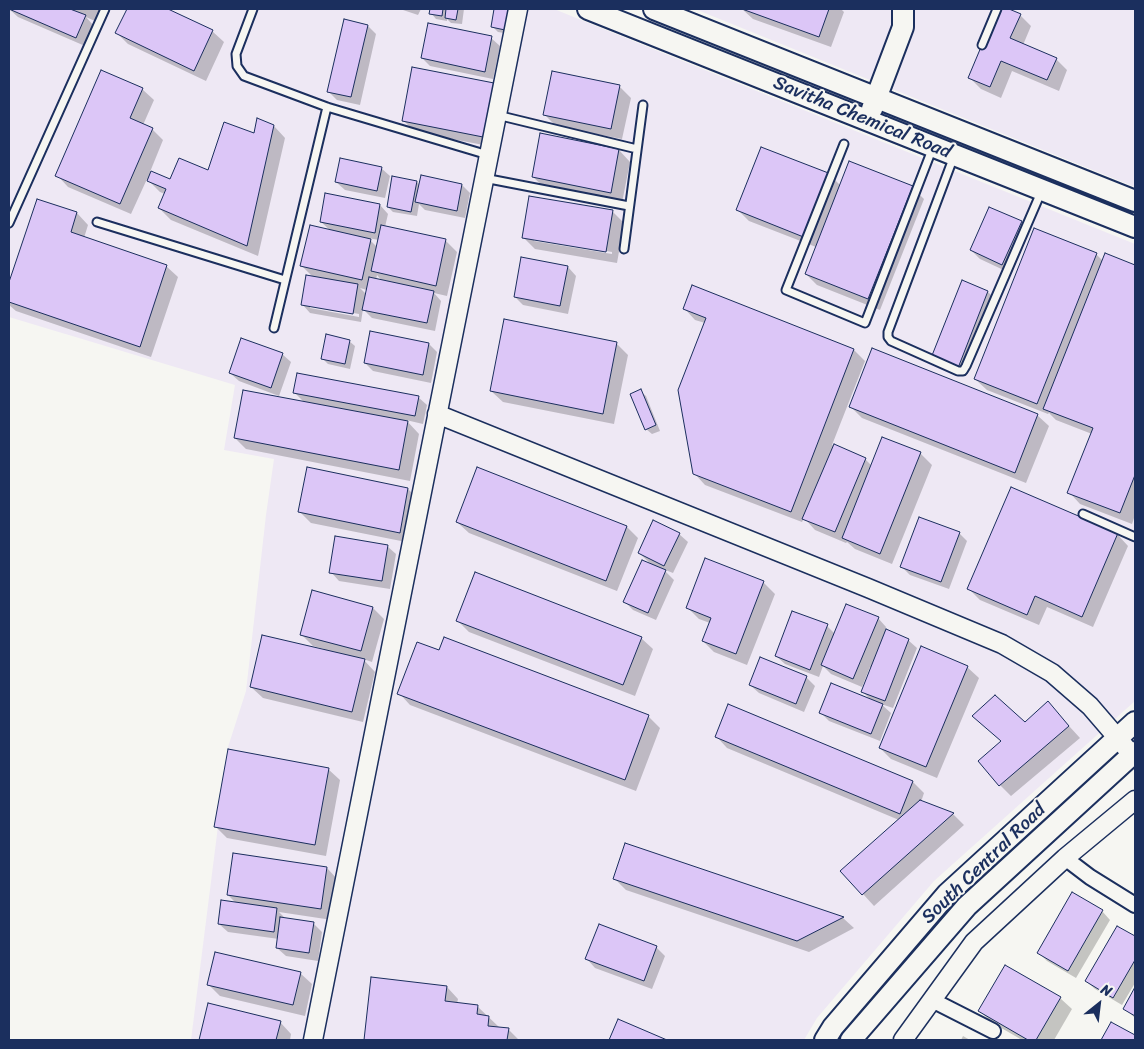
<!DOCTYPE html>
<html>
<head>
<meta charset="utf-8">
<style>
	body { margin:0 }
	#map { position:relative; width:1144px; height:1049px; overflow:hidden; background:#f6f6f2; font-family:Sriracha,sans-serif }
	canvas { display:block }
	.frame { position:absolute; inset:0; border:10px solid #1b2f5e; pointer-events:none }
	.north { position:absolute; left:1074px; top:979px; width:50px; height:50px; -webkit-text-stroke:4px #f6f6f2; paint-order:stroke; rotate:29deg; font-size:14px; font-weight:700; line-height:20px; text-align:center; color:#1b2f5e }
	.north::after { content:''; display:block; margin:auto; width:18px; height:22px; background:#1b2f5e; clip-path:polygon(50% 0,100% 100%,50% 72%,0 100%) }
</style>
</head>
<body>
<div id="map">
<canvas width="1144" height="1049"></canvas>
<div class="frame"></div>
<div class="north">N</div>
</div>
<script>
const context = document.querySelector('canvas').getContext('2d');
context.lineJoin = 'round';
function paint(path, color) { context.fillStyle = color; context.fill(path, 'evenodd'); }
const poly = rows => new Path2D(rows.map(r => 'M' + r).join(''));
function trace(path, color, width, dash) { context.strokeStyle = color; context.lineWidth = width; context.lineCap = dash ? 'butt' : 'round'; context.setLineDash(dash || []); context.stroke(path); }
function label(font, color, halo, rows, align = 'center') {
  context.font = font + ' Sriracha,sans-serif'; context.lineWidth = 4; context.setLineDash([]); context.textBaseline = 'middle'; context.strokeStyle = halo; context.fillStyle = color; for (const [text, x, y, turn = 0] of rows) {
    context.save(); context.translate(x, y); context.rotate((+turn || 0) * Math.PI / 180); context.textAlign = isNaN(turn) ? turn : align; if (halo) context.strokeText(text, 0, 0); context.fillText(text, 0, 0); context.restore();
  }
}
paint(poly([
	[9,9,554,9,1135,244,1135,701,934,881,817,1018,804,1040,191,1040,228,747,246,691,266,515,274,459,224,450,235,385,9,317],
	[695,9,1135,9,1135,187,897,91]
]), '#eee8f4');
paint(poly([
	[9,9,100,9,95,21,86,17,93,25,85,46,18,17],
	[128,9,165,9,212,31,224,42,206,81,128,44,117,33],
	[400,9,421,9,418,15],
	[432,9,464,9,462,24,451,23,447,19,447,21,436,19,431,13],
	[495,9,509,9,510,34,498,32,492,26],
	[742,9,841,9,844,12,831,47,753,19],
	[999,9,1006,9,1020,15,1031,26,1023,45,1056,59,1067,70,1059,91,1012,71,1001,98,981,89,970,78],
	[368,26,376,34,360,105,337,100,328,91],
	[491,38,500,46,493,79,430,66,422,58],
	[493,84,504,96,494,147,415,132,403,120],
	[619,86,631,98,622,139,556,126,544,114],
	[142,89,154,100,143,125,152,129,163,140,150,172,171,181,209,171,255,135,274,126,285,138,258,256,171,220,159,208,165,194,160,192,147,179,131,214,68,187,57,175],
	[619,150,630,162,622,203,545,188,533,177],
	[381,168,390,176,385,198,345,190,336,182],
	[830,175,841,186,912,187,924,199,880,310,817,285,806,274,816,247,749,221,738,210],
	[417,182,420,185,462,185,470,193,465,218,425,210,419,204,417,216,393,212,388,207],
	[38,200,77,213,88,225,84,238,166,266,178,277,151,357,16,311,9,305,9,286],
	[380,205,388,214,385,227,446,241,457,252,447,296,434,293,441,301,435,331,372,318,363,309,361,322,310,313,302,304,313,277,302,266,331,231,321,222],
	[368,238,379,240,377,247],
	[377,275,383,282,376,280],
	[360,288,367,290,366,294],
	[310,305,359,314,359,317,310,308],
	[612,211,624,223,617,263,535,249,523,237],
	[534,238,612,252,612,254,534,241],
	[1021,222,1029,231,1010,273,980,259,971,250],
	[1096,254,1103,261,1105,255,1135,266,1135,515,1132,524,1080,504,1069,492,1092,434,1056,420,1049,413,1048,414,987,390,975,379],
	[568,267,576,276,568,314,523,305,515,297],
	[962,282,988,292,996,300,966,376,941,366],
	[684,308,854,350,865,361,832,445,865,459,872,466,920,453,932,465,892,564,855,549,847,542,846,543,815,530,804,518,802,522,705,485,694,473,705,323,695,320],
	[349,341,355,346,350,369,328,364,322,358],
	[616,343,628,355,614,424,503,402,491,391],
	[429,344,437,352,431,383,373,371,365,363],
	[282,354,291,362,279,396,239,381,230,373],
	[640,391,646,396,660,431,652,434,646,429],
	[295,393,418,397,427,405,423,424,406,420,419,434,410,481,246,449,235,438,305,403],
	[851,407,1037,415,1049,426,1026,483,862,418],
	[478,469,627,527,638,538,617,591,469,533,457,522],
	[408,489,419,500,411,543,311,523,300,512],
	[959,533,967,541,949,589,910,575,901,566],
	[679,534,688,542,673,573,663,569,674,580,656,620,633,610,625,602,652,565,639,553],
	[1117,534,1128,546,1093,627,1047,607,1039,625,980,600,969,589],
	[387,546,396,554,390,589,339,581,331,572],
	[763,582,775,594,747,665,714,652,703,641,710,623,699,619,687,607],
	[373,608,384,619,372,662,363,659,375,672,363,722,263,698,251,687,324,651,324,649,313,646,301,634],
	[878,618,886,627,885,630,908,640,917,648,893,708,881,704,891,713,880,741,829,721,821,713,872,701,863,692,872,668,870,667,862,687,831,674,823,666,819,677,785,664,776,656,827,626,835,634],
	[457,620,641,638,653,649,635,696,469,632],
	[967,667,979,678,937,778,891,759,880,748],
	[806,677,815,686,804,712,759,693,750,685],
	[399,693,648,716,660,728,636,791,410,705],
	[1048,703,1080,738,1011,796,1000,785,1002,742,974,716,1025,723],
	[729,705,913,782,924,793,921,802,953,814,964,825,874,906,842,871,899,820,727,748,716,736],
	[328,769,340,780,326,856,227,838,216,827],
	[626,845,843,918,854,928,809,952,626,890,615,879],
	[327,868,338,880,332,920,279,912,285,918,313,923,322,932,318,961,286,956,277,948,279,939,228,932,219,924,237,904,228,895],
	[1102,911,1110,920,1076,978,1047,961,1039,953],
	[1118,927,1135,938,1135,983,1122,1005,1095,989,1086,981],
	[656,947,665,956,652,989,595,968,587,959],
	[300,973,312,984,305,1016,220,996,209,985],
	[372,979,447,987,458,999,457,1004,477,1006,500,1028,508,1029,519,1040,365,1040],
	[1135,989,1135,1018,1124,1008],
	[1060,998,1072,1009,1054,1040,1022,1040,991,1022,980,1011],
	[209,1004,280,1022,291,1034,290,1040,200,1040],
	[619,1021,664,1040,611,1040],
	[963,1036,970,1040,961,1040]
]), '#0003');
const building = poly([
	[9,9,70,9,86,15,76,38,9,9],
	[127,9,168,9,213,30,194,71,115,33,127,9],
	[430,9,443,9,442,16,429,14,430,9],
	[446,9,458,9,456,20,445,18,446,9],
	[494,9,509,9,505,30,491,27,494,9],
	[742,9,829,9,819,37,742,9],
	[997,9,1009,9,1021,14,1010,38,1057,58,1047,80,1001,61,990,87,968,78,997,9],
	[344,19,368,25,351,97,327,92,344,19],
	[428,23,492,36,485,72,421,58,428,23],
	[412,67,494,83,483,137,402,121,412,67],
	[101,70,143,88,130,118,153,128,120,204,55,176,101,70],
	[552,71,620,85,611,129,543,115,552,71],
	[257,118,274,125,247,246,158,208,166,189,147,181,151,171,170,179,179,158,208,170,224,122,254,133,257,118],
	[540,133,619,149,611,193,532,177,540,133],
	[761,147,831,174,806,238,736,210,761,147],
	[340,158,382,167,377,191,335,182,340,158],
	[849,161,913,186,868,299,805,274,849,161],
	[421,175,462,184,457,211,415,202,421,175],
	[392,176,417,181,411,212,387,207,392,176],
	[325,193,380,204,375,233,320,222,325,193],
	[529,196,613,210,606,252,522,238,529,196],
	[37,199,77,212,71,232,167,265,140,347,9,302,9,282,37,199],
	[989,207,1022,221,1002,265,970,250,989,207],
	[310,225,371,239,362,280,300,266,310,225],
	[381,225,446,239,436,286,371,271,381,225],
	[1034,228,1097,253,1037,404,974,379,1034,228],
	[1105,253,1135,265,1135,475,1120,513,1067,493,1093,428,1043,409,1105,253],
	[521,257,568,266,560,306,514,297,521,257],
	[306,275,358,284,353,314,301,305,306,275],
	[369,277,434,291,427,323,362,310,369,277],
	[962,280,988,291,958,368,931,358,962,280],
	[692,285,854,349,791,512,693,474,678,390,706,318,683,309,692,285],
	[504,319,617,342,603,414,490,391,504,319],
	[370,331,429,343,423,375,364,363,370,331],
	[326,334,350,340,345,364,321,359,326,334],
	[241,338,283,353,271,388,229,373,241,338],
	[872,348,1038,414,1015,473,849,407,872,348],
	[297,373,419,396,415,416,293,393,297,373],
	[641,389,656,425,645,430,630,394,641,389],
	[243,390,408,421,399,470,234,438,243,390],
	[882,437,921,452,880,554,842,538,882,437],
	[834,444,866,458,835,532,802,519,834,444],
	[307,467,408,488,400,533,298,512,307,467],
	[477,467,627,526,606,581,456,522,477,467],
	[1011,487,1118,533,1082,617,1035,596,1027,615,967,589,1011,487],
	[919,517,960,532,941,582,900,567,919,517],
	[653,520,680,533,664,566,638,553,653,520],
	[335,536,388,545,382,581,329,573,335,536],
	[705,558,764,581,736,654,702,641,711,618,686,608,705,558],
	[642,560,666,570,648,613,623,602,642,560],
	[475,572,642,637,623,685,456,621,475,572],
	[312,590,373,607,361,651,300,635,312,590],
	[846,604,879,617,853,679,821,665,846,604],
	[792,611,828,624,810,670,775,656,792,611],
	[886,629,909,639,885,701,861,692,886,629],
	[262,635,365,659,352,712,250,687,262,635],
	[444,637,649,715,625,780,397,694,417,642,439,650,444,637],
	[921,646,968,666,926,767,879,748,921,646],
	[760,657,807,676,796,704,749,685,760,657],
	[831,683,883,704,871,734,819,713,831,683],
	[995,695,1025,722,1048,701,1069,726,999,786,978,761,1001,741,972,716,995,695],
	[728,704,913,781,900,814,715,737,728,704],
	[228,749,329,768,315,845,214,827,228,749],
	[920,800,954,813,862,895,840,871,920,800],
	[625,843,844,917,797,941,613,879,625,843],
	[233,853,327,867,321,909,227,895,233,853],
	[1072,892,1103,910,1068,971,1037,953,1072,892],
	[221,900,277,908,274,932,218,924,221,900],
	[280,917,314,922,309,953,276,948,280,917],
	[599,924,657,946,644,981,585,959,599,924],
	[1117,926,1135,936,1135,960,1113,998,1085,981,1117,926],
	[215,952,301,972,293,1005,207,985,215,952],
	[1005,965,1061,997,1036,1040,1028,1040,978,1011,1005,965],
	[371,977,447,986,445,1001,478,1005,477,1014,489,1016,488,1026,509,1028,507,1040,364,1040,371,977],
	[1135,987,1135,1016,1123,1009,1135,987],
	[208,1003,281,1021,276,1040,199,1040,208,1003],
	[618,1019,667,1040,609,1040,618,1019],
	[1111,1022,1135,1035,1135,1040,1101,1040,1111,1022]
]);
paint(building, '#dcc6f7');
trace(building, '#1b2f5e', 1);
const service = poly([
	[253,9,236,54,237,66,244,76,327,107,488,155],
	[982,45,997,9],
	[497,115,637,149],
	[844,144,786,290,865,323,933,147],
	[954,156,888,332,888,337,891,341,958,371,963,371,966,366,1042,190],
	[484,178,629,206],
	[97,222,285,280],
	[9,223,105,9],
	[624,249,643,105],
	[274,328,327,107],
	[1083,514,1135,537]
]);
const minor = poly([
	[1065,858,1090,877,1135,905],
	[932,1000,993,1031]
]);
const tertiary = poly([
	[437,414,868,588,1002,644,1052,673,1090,706,1127,749],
	[313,1040,518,9],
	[903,1040,974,942,1065,858,1135,800]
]);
const secondary = poly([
	[588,9,1135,227],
	[654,9,1135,201],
	[872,109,903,27,903,9],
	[825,1040,833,1027,947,894,1135,722],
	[851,1040,967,906,1135,752]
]);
trace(service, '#1b2f5e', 11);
trace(minor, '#1b2f5e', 18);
trace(tertiary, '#1b2f5e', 21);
trace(secondary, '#1b2f5e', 24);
trace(service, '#f6f6f2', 7);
trace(minor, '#f6f6f2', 14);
trace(tertiary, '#f6f6f2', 18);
trace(secondary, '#f6f6f2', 20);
label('19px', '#1b2f5e', '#f6f6f2', [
	["Savitha Chemical Road",862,118,22],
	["South Central Road",984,864,-44]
]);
</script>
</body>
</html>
